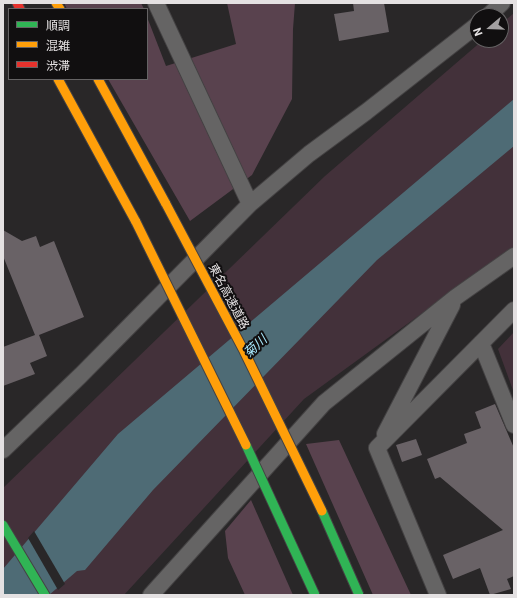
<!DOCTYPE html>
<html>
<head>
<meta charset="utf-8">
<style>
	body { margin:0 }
	#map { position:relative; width:517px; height:598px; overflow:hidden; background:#292728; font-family:Roboto,"Noto Sans JP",sans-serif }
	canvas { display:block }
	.frame { position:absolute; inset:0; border:4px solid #e4e1e2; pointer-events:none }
	.legend { position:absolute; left:8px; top:8px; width:140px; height:72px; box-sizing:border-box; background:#110f10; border:1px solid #656364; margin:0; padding:5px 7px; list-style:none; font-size:12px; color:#e4e1e2 }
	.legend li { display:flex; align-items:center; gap:8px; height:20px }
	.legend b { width:20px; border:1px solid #656364 }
	.north { position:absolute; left:469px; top:8px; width:40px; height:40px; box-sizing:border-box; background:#110f10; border:1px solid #656364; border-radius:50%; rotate:251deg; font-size:11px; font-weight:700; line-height:16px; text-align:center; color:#e4e1e2 }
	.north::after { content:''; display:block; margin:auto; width:14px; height:18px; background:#a3a0a1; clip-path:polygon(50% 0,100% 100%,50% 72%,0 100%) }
</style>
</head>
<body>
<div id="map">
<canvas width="517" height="598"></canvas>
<div class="frame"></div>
<ul class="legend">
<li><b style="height:5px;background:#30b455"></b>順調</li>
<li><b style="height:5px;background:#ff9f0a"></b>混雑</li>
<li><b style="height:5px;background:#e5322d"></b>渋滞</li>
</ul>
<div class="north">N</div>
</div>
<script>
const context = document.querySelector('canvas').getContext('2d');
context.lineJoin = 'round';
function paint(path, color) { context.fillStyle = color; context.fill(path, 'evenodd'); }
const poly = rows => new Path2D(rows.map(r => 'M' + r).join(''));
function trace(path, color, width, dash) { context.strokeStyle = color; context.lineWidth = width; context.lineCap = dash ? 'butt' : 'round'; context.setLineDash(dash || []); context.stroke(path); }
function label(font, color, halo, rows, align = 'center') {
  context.font = font + ' Roboto,"Noto Sans JP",sans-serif'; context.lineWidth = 4; context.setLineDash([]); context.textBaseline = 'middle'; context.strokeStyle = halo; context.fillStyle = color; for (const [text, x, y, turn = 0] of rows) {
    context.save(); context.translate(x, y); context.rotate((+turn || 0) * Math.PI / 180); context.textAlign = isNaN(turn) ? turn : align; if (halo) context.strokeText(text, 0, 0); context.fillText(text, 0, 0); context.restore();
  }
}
paint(poly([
	[514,13,514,249,487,266,304,399,124,595,3,595,3,488,325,176,483,40,501,40,501,24],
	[514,332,514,393,498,349]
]), '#43313a');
paint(poly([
	[64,3,141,3,144,9,67,9],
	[227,3,295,3,293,29,292,99,252,175,190,221,108,79,147,79,147,17,166,66,236,44],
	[339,440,411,595,373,595,306,444],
	[251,500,293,595,245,595,228,558,225,531]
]), '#59424e');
paint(poly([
	[514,99,514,146,377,260,153,490,85,570,77,571,49,595,3,595,3,569,118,434]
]), '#4e6b75');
paint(poly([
	[34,531,65,584,58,590,28,538]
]), '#292728');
paint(poly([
	[353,3,384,3,389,32,339,41,334,14,354,11],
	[3,230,22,241,36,236,40,247,54,241,84,317,39,335,47,356,30,363,35,374,3,386,3,347,35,335,3,256],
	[495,404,514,448,514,576,507,579,511,589,490,595,480,568,453,579,443,555,503,530,440,477,435,479,427,459,467,443,464,434,481,428,475,412],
	[416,439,422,455,402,462,396,445]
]), '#696266');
const street = poly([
	[156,3,250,204],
	[488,16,502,3],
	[481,343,514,425],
	[385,434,452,305],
	[3,450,81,375,250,204,309,154,366,112,477,25],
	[151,595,324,403,456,297,514,256],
	[438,595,377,448,514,310]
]);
const fast = poly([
	[3,525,45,595]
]);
const slow = poly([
	[56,3,60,9],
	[58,79,136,222],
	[98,79,166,204]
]);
const jam = poly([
	[17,3,20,9]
]);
trace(street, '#444243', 18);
trace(fast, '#444243', 11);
trace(slow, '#444243', 11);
trace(jam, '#444243', 11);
trace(street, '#656464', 16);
trace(fast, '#30b455', 9);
trace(slow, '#ff9f0a', 9);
trace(jam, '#e5322d', 9);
const fastBridge = poly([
	[246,445,315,595],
	[322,511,359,595]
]);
const slowBridge = poly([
	[166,204,244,351,322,511],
	[136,222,246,445]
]);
trace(fastBridge, '#444243', 11, []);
trace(slowBridge, '#444243', 11, []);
trace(fastBridge, '#30b455', 9);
trace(slowBridge, '#ff9f0a', 9);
label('12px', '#e4e1e2', '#110f10', [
	["東名高速道路",228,297,62]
]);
label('italic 13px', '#a8e9fd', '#110f10', [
	["菊川",256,347,-43]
]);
</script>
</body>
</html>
